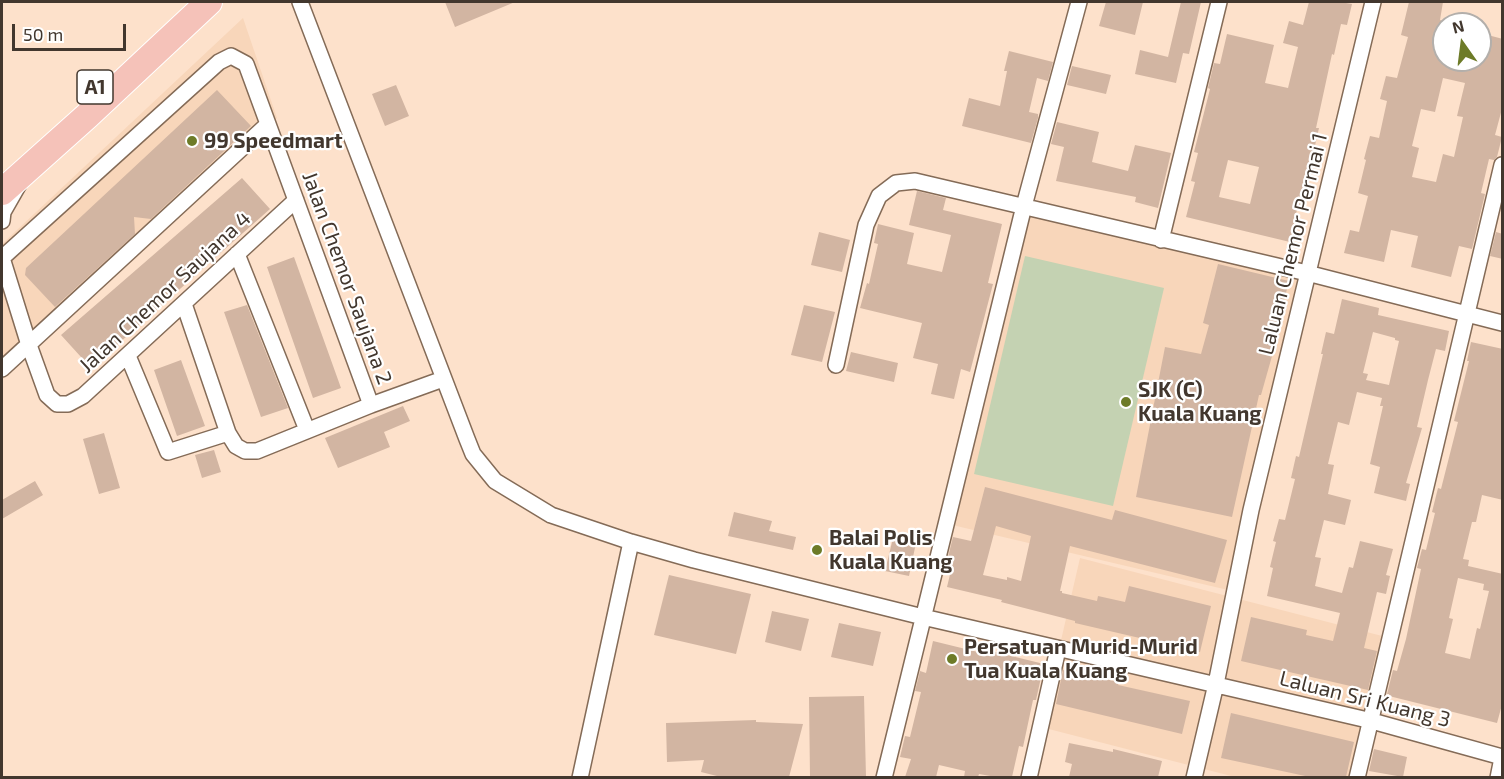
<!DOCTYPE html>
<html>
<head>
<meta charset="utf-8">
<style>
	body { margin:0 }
	#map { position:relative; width:1504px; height:779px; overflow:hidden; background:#fde1cb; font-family:"Exo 2",sans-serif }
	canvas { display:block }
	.frame { position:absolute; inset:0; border:3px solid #42372e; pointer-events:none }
	.north { position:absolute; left:1432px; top:12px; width:60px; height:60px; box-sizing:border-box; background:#fff; border:2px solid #b3afab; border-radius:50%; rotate:346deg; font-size:16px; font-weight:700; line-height:24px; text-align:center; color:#42372e }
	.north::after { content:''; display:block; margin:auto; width:21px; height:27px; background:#6d7b28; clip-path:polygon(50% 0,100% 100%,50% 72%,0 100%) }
	.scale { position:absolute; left:12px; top:24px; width:114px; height:27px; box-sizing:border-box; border:3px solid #42372e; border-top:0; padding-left:8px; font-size:18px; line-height:21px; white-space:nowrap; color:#42372e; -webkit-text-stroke:4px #fff; paint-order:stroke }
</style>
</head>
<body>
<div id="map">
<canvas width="1504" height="779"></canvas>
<div class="frame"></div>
<div class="north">N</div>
<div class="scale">50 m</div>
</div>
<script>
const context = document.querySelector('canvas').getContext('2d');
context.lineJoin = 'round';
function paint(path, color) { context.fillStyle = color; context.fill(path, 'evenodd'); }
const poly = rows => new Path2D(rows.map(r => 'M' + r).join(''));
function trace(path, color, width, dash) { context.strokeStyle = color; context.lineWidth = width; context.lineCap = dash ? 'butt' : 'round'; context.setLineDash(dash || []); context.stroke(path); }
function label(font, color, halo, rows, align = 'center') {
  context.font = font + ' "Exo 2",sans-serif'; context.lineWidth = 4.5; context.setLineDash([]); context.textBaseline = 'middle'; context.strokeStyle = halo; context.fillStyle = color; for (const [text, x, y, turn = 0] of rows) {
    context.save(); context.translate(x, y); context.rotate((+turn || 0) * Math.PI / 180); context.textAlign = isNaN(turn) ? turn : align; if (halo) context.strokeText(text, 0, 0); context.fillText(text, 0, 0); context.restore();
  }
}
paint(poly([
	[243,18,277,118,2,380,2,244],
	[1028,215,1302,280,1228,590,948,524],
	[1080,558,1386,637,1354,777,1235,777,1041,727]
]), '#f8d6ba');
paint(poly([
	[1025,256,1164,288,1113,506,974,474]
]), '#c4d2b2');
paint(poly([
	[445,2,515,2,455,27],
	[1106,2,1143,2,1135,35,1099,26],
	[1181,2,1201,2,1189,54,1183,53,1176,83,1135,74,1140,50,1168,57],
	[1309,2,1340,2,1352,4,1347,25,1341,24,1334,55,1332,54,1316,128,1319,128,1306,185,1309,186,1304,206,1298,205,1290,242,1186,217,1195,182,1191,181,1198,153,1194,152,1210,89,1208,88,1214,63,1220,64,1227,34,1274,45,1265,83,1288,88,1298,47,1283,43,1289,21,1303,25],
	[1228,160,1259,167,1250,204,1219,197],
	[1409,2,1443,2,1440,20,1447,22,1444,24,1439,52,1444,53,1444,60,1480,60,1480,33,1503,39,1503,105,1495,135,1502,137,1497,157,1494,160,1489,159,1481,193,1485,194,1472,249,1459,246,1451,277,1411,267,1418,236,1391,230,1384,262,1344,253,1350,230,1359,232,1368,196,1358,193,1366,160,1364,159,1370,136,1379,138,1387,101,1380,99,1386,76,1397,78,1408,37,1401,35],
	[1443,78,1465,83,1457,116,1463,117,1454,157,1443,154,1436,182,1412,177,1419,148,1412,146,1421,109,1435,112],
	[1009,51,1053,62,1048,81,1037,78,1029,112,1038,114,1038,118,1031,143,962,126,969,98,1000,106,1007,71,1004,71],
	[1072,66,1111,75,1106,94,1067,85],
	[396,85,409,116,385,126,372,94],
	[217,90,251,126,151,219,134,217,135,234,55,307,25,275,26,268],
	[1057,122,1099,132,1092,162,1128,171,1135,145,1171,153,1158,208,1135,202,1136,197,1056,181,1064,147,1051,144],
	[242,178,270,209,91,368,61,335],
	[917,191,946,198,943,210,1002,224,988,283,993,284,970,372,961,369,954,399,931,394,938,364,913,358,922,323,860,308,867,283,869,284,878,244,874,243,878,224,914,233,907,264,942,272,951,235,909,225],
	[819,232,850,240,842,272,811,265],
	[1496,232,1503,234,1503,259,1490,256],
	[294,257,341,388,313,398,267,267],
	[1218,264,1289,281,1272,348,1274,349,1261,395,1259,395,1232,517,1136,497,1165,347,1201,354,1209,325,1203,323],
	[1342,299,1379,308,1378,315,1449,331,1445,351,1436,349,1428,380,1417,427,1422,428,1406,483,1410,484,1406,501,1374,493,1380,467,1370,464,1383,406,1380,406,1382,398,1357,392,1349,425,1338,422,1328,464,1334,465,1328,494,1351,500,1345,525,1324,520,1315,557,1321,558,1315,586,1342,593,1349,567,1353,568,1360,541,1393,549,1386,575,1390,576,1386,594,1377,592,1364,648,1377,651,1368,690,1241,661,1251,617,1307,630,1306,635,1333,641,1340,613,1267,596,1273,568,1270,567,1276,542,1273,541,1279,519,1285,520,1295,479,1291,478,1296,456,1299,457,1323,354,1321,354,1326,332,1334,334],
	[1373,332,1395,338,1395,340,1399,341,1389,385,1366,380,1368,374,1363,373],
	[247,305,288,408,261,417,224,312],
	[804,305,835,312,822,362,791,355],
	[1471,342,1503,349,1503,500,1482,495,1476,522,1472,522,1463,559,1469,560,1468,566,1503,574,1503,701,1497,723,1389,696,1389,694,1387,694,1393,670,1397,671,1406,639,1421,569,1417,568,1422,549,1426,550,1435,513,1432,512,1438,488,1441,489,1458,422,1454,421,1469,361,1467,361],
	[1458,578,1484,584,1483,590,1489,591,1480,629,1477,628,1470,659,1445,653,1453,619,1449,618],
	[851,352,898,363,894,382,846,371],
	[181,360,205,426,177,436,154,370],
	[403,406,410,421,384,432,390,447,338,468,325,438],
	[104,433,120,488,99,494,83,439],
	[214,450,221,472,202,478,195,455],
	[35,481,43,495,2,519,2,500],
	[985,487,1112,520,1115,510,1227,540,1215,583,1070,546,1060,591,1062,591,1062,593,1097,601,1098,596,1125,602,1129,586,1211,606,1200,652,1075,623,1075,621,1001,602,1002,600,947,587,954,558,948,557,953,537,971,541],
	[996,526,1031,536,1021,581,1007,577,1007,580,983,575],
	[734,512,772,521,769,531,796,537,793,550,728,536],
	[893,538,916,543,909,576,885,571],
	[669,575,751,594,736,654,654,635],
	[772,611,809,619,801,651,765,642],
	[839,623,881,632,873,666,831,657],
	[933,641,990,655,991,651,1044,664,1036,700,1033,700,1023,747,1019,746,1012,777,996,777,979,774,978,777,964,777,965,771,939,765,936,777,905,777,911,759,900,757,905,736,910,737,921,692,915,691,920,671,926,673],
	[1063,670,1119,682,1118,685,1190,701,1182,734,1056,704],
	[864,696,866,777,810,777,809,697],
	[1231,713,1354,742,1346,777,1310,777,1221,758],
	[756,720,756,722,803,724,789,777,721,777,701,772,704,760,667,762,666,723],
	[1069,743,1113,752,1113,749,1162,761,1158,777,1069,777,1072,764,1065,762],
	[1374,749,1407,757,1403,777,1369,771]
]), '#d2b5a2');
const minor = poly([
	[300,2,467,439,473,454,495,481,551,515,631,542,694,560,923,617,1372,721,1502,757],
	[2,221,3,212,19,184],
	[1161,240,1219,2],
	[237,254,307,430],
	[2,258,219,62,231,56,246,64,371,405],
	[2,258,29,345,47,395,57,404,68,404,83,396,296,200],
	[184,304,228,433,236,446,245,451,257,451,371,405,443,379],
	[128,356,168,452,228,433],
	[836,365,866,225,879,196,896,183,915,181,1307,273,1502,323],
	[2,369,268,124],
	[580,778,631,542],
	[884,778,1024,206,1079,2],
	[1029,778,1058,649],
	[1194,778,1216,684,1251,510,1373,2],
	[1357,778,1502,165],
	[1498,778,1502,758]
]);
const primary = poly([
	[2,192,87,116,209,2]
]);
trace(minor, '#846b57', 18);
trace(primary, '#fff', 28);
trace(minor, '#fff', 15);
trace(primary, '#f5c2b9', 26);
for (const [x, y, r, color] of [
	[192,141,6,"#6d7b28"],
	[1126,402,6,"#6d7b28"],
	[817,550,6,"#6d7b28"],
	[952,659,6,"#6d7b28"]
]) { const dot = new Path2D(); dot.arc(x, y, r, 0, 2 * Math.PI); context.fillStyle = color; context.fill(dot); trace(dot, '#fff', 2); }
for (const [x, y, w] of [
	[95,87,36]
]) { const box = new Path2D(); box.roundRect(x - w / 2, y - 17, w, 34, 4.5); context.fillStyle = '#fff'; context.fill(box); trace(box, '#42372e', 1.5); }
label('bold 20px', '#42372e', null, [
	["A1",95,87]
]);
label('bold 21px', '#42372e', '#fff', [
	["99 Speedmart",204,141],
	["SJK (C)",1138,390],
	["Kuala Kuang",1138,414],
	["Balai Polis",829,538],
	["Kuala Kuang",829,562],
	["Persatuan Murid-Murid",964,647],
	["Tua Kuala Kuang",964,671]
], 'left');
label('21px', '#42372e', '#fff', [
	["Laluan Chemor Permai 1",1293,244,-76],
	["Jalan Chemor Saujana 2",347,278,70],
	["Jalan Chemor Saujana 4",165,292,-43],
	["Laluan Sri Kuang 3",1365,699,14]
]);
</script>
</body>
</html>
